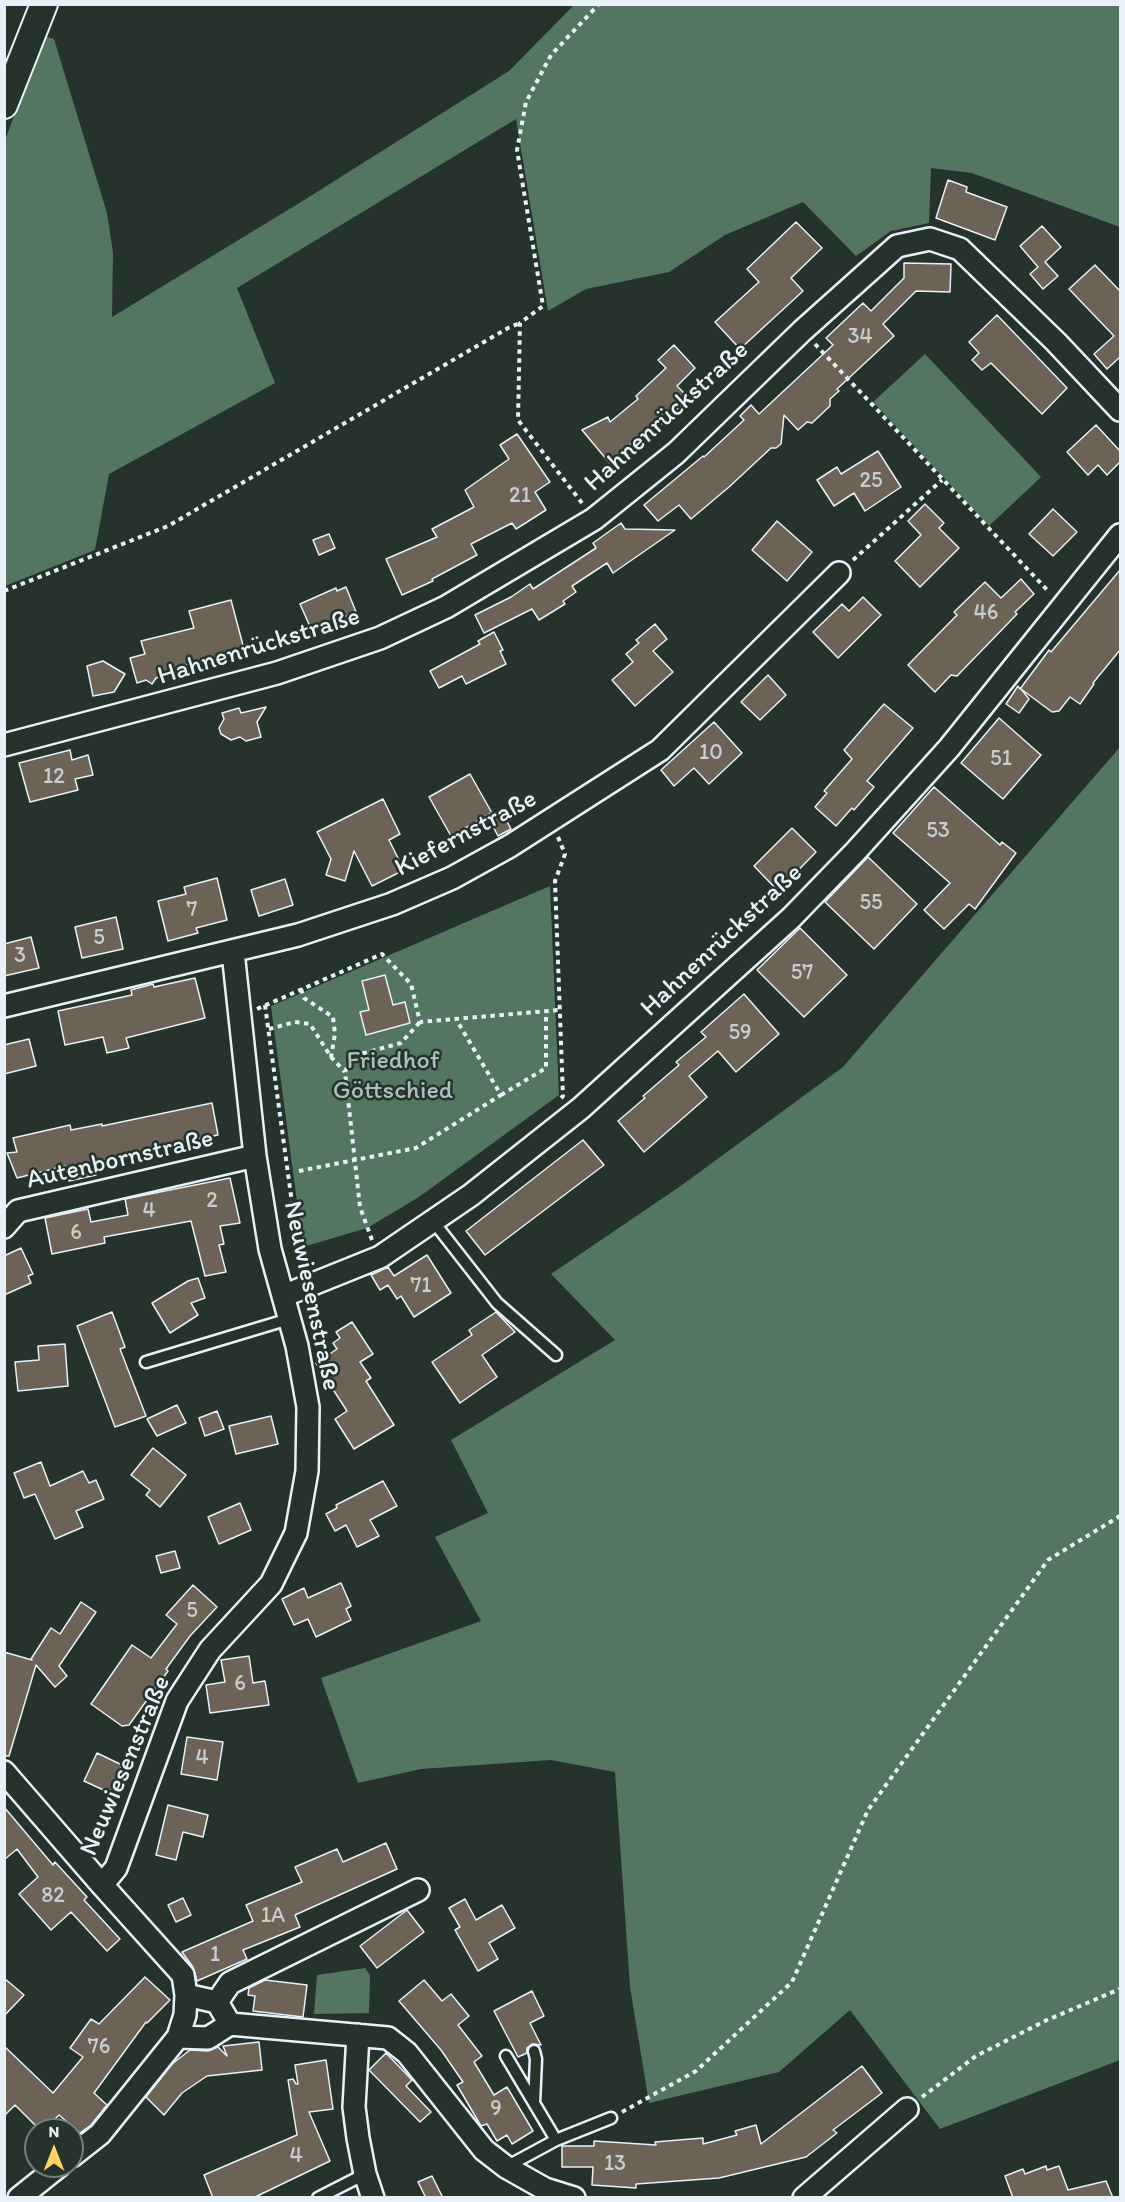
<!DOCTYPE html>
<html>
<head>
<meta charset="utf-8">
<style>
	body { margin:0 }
	#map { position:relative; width:1125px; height:2202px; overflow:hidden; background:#26332d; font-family:Itim,sans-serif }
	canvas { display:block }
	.frame { position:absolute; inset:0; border:6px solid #e8f1f8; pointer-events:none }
	.north { position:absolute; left:24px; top:2118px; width:60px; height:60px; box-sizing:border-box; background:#26332d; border:2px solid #747f7e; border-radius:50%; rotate:0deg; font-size:16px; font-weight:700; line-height:24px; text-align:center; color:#e8f1f8 }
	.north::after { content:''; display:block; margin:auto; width:21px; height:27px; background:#ffd166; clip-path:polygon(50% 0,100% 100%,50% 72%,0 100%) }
</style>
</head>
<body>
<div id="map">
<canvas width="1125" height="2202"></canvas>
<div class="frame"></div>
<div class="north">N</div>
</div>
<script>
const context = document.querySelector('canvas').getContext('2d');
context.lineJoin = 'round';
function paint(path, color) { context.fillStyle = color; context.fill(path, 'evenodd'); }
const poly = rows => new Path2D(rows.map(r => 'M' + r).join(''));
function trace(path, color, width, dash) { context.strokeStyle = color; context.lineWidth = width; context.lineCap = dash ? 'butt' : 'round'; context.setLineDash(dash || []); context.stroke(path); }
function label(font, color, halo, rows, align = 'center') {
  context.font = font + ' Itim,sans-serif'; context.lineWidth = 5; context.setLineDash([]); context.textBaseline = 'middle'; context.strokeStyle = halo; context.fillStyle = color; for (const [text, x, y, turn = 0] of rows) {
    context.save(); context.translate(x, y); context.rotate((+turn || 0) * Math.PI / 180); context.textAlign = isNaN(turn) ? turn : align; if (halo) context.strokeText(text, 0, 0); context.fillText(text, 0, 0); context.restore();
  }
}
paint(poly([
	[574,5,1120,5,1120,227,972,173,931,168,929,223,891,231,856,256,803,202,725,235,669,272,586,289,548,311,516,119,237,288,275,383,109,474,95,550,5,586,4,143,44,36,54,39,107,213,113,253,112,317,301,202,509,71],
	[925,354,1041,477,989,526,873,402],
	[1120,747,1120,2060,940,2129,850,2010,779,2072,649,2103,630,1987,615,1772,551,1760,421,1769,358,1783,321,1678,481,1621,435,1537,488,1513,451,1440,615,1340,551,1274,682,1185,843,1067],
	[550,886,559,1095,419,1197,367,1228,303,1247,271,1006],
	[365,1968,370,1975,369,2013,314,2014,317,1975]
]), '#54755f');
const building = poly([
	[948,180,967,187,966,192,1007,207,995,240,936,218,948,180],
	[796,222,822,248,791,278,803,291,740,349,715,322,759,282,747,269,796,222],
	[1042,226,1061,247,1045,262,1058,276,1043,289,1030,274,1038,267,1020,246,1042,226],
	[904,263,951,264,950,292,916,291,883,324,894,336,837,389,839,391,830,399,830,406,812,423,807,422,798,430,784,415,781,444,776,448,771,448,729,487,691,519,679,505,658,521,644,505,703,456,704,457,744,420,740,416,751,405,759,414,833,345,826,338,863,303,871,311,904,278,904,263],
	[1095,265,1120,291,1120,357,1107,369,1094,354,1114,336,1069,289,1095,265],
	[997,315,1067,388,1042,414,991,363,982,370,972,360,979,353,969,342,997,315],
	[674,345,695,368,677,386,689,398,662,424,659,421,622,451,617,472,582,430,608,417,610,422,638,399,636,396,666,368,658,360,674,345],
	[1096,425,1120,451,1120,462,1107,475,1098,465,1088,475,1067,452,1096,425],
	[517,434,550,482,535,492,546,510,516,529,512,523,471,544,477,555,432,579,433,581,402,595,386,559,437,537,432,529,474,507,465,490,509,459,500,445,517,434],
	[878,451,901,487,865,511,854,493,834,506,817,480,837,467,841,474,878,451],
	[925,504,944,523,939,528,959,548,920,587,895,561,921,535,908,521,925,504],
	[1053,509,1077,532,1053,556,1029,534,1053,509],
	[777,521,812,552,787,581,752,550,777,521],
	[621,523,625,529,675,530,613,573,607,563,572,586,576,592,563,601,565,604,539,620,532,609,484,633,475,615,511,597,530,584,533,589,596,548,593,543,621,523],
	[329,534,335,548,319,555,313,540,329,534],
	[1120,570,1120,650,1093,683,1094,684,1080,704,1070,697,1059,711,1052,712,1021,689,1029,699,1019,713,1006,704,1018,686,1020,689,1049,650,1051,652,1120,570],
	[1021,579,1034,594,1015,612,1017,614,957,676,951,675,935,692,908,665,957,615,954,612,985,582,1001,598,1021,579],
	[346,587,356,612,312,631,300,604,336,588,337,591,346,587],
	[863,597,881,615,838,658,813,632,842,604,849,611,863,597],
	[231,600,244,649,178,667,179,672,156,678,152,684,146,680,137,683,130,658,145,654,141,641,194,628,189,611,231,600],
	[655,624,667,639,653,651,673,672,635,706,612,680,633,662,626,654,639,643,636,640,655,624],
	[494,632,503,650,500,651,506,664,466,684,462,676,439,688,430,671,480,644,478,641,494,632],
	[103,661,125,674,114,692,93,696,87,666,103,661],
	[768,675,786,695,760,720,741,702,768,675],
	[884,704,913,728,867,781,874,787,854,810,852,808,836,826,815,807,827,793,824,791,852,759,844,750,884,704],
	[266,707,257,722,261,737,246,741,240,737,231,740,221,734,219,728,224,719,222,713,239,708,241,713,266,707],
	[999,718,1041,755,1003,799,961,763,999,718],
	[714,722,742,753,709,784,694,768,674,786,661,770,714,722],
	[70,750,72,760,88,755,93,775,75,779,78,790,30,802,19,763,70,750],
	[470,774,492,813,451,836,429,797,470,774],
	[934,787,1000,845,1002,842,1016,853,975,909,969,904,944,929,924,910,950,883,893,833,934,787],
	[383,799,400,834,389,840,404,870,372,886,354,851,345,881,326,875,331,859,317,832,383,799],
	[501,810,511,829,498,836,488,817,501,810],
	[792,828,816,852,778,891,754,866,792,828],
	[868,857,917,904,874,949,825,902,868,857],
	[217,878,227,920,196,928,198,933,168,941,158,901,186,894,184,887,217,878],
	[285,879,293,905,259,916,251,890,285,879],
	[116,917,123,949,82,958,75,927,116,917],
	[800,928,847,975,804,1017,757,970,800,928],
	[31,937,39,968,4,976,4,944,31,937],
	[385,975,393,1005,405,1002,410,1023,366,1035,360,1012,369,1010,362,981,385,975],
	[195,978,205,1018,126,1038,129,1048,107,1053,103,1037,65,1045,58,1011,132,995,131,990,153,984,154,987,195,978],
	[744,994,779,1034,736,1072,718,1051,689,1076,707,1097,644,1152,618,1121,645,1098,643,1096,679,1065,676,1062,706,1037,701,1032,744,994],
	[29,1039,36,1066,4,1074,4,1045,29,1039],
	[212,1103,218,1135,150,1148,151,1151,93,1162,96,1175,69,1181,65,1166,17,1178,7,1153,17,1152,13,1138,70,1125,71,1130,102,1124,102,1126,212,1103],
	[583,1140,604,1165,485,1255,466,1231,583,1140],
	[230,1178,240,1223,220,1226,224,1244,219,1245,226,1272,205,1276,191,1221,104,1237,105,1243,52,1254,45,1218,88,1209,91,1222,128,1215,125,1199,230,1178],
	[21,1248,33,1274,28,1276,31,1283,4,1295,4,1256,21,1248],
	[427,1255,451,1293,414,1317,401,1296,397,1299,388,1285,380,1290,371,1275,388,1267,394,1276,427,1255],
	[198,1278,205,1298,191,1303,198,1315,170,1333,152,1303,188,1281,198,1278],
	[112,1312,125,1347,120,1349,146,1416,115,1427,77,1326,112,1312],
	[496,1312,515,1332,482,1355,497,1377,460,1403,432,1362,472,1335,469,1330,496,1312],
	[352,1322,373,1354,360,1362,371,1378,366,1381,394,1425,354,1449,335,1419,347,1411,316,1363,337,1349,333,1343,340,1338,336,1332,352,1322],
	[65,1344,68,1386,18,1391,15,1362,39,1360,38,1346,65,1344],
	[177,1405,186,1423,157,1436,147,1419,177,1405],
	[217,1411,224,1429,205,1436,199,1418,217,1411],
	[271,1416,278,1444,236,1454,229,1426,271,1416],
	[153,1448,186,1475,160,1507,146,1495,150,1490,131,1475,153,1448],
	[41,1462,50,1486,83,1471,89,1483,96,1480,104,1499,76,1511,83,1527,55,1539,35,1494,24,1498,14,1473,41,1462],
	[383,1481,397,1506,370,1520,379,1536,357,1547,346,1525,335,1531,326,1514,337,1508,336,1505,383,1481],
	[240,1503,251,1530,219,1544,208,1517,240,1503],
	[175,1551,180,1568,161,1573,156,1556,175,1551],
	[341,1583,351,1606,346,1609,351,1620,316,1637,308,1619,294,1625,282,1599,304,1588,308,1598,341,1583],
	[193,1585,217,1607,190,1636,166,1669,168,1671,129,1725,122,1726,91,1704,132,1645,151,1658,177,1624,166,1615,193,1585],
	[81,1602,96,1612,59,1666,67,1676,55,1687,36,1665,9,1756,4,1756,4,1652,32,1660,31,1659,51,1628,60,1634,81,1602],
	[249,1656,253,1683,265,1681,269,1705,210,1713,206,1685,225,1682,221,1660,249,1656],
	[187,1737,223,1742,217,1780,181,1774,187,1737],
	[97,1753,122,1765,110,1793,84,1781,97,1753],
	[168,1805,208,1815,203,1837,183,1832,176,1860,156,1855,168,1805],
	[4,1807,53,1865,55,1862,87,1897,84,1900,120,1939,107,1951,71,1912,51,1930,19,1894,38,1877,17,1849,4,1860,4,1807],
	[386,1843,397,1869,295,1915,300,1927,243,1950,247,1959,197,1981,193,1967,182,1952,253,1921,246,1905,302,1882,295,1867,337,1849,343,1862,386,1843],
	[183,1898,191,1915,176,1922,168,1905,183,1898],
	[465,1899,476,1920,502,1905,515,1928,489,1943,498,1959,478,1971,455,1930,460,1927,449,1908,465,1899],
	[407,1910,424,1932,377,1968,360,1946,407,1910],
	[145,1977,170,2000,147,2023,146,2022,94,2093,107,2105,91,2125,80,2133,59,2115,44,2130,40,2130,15,2105,4,2116,4,2046,53,2093,83,2057,70,2048,91,2019,99,2024,145,1977],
	[4,1978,24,1995,4,2016,4,1978],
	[265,1980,307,1985,303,2017,253,2011,255,1996,248,1995,249,1988,265,1980],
	[424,1980,442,2001,451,1994,469,2016,458,2025,482,2056,474,2062,494,2095,507,2087,533,2131,512,2144,507,2135,497,2141,487,2124,481,2126,457,2085,463,2082,441,2050,399,2001,424,1980],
	[532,1991,544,2016,530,2023,541,2045,532,2044,527,2048,527,2053,518,2057,494,2011,532,1991],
	[259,2042,262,2070,207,2076,182,2093,164,2115,146,2097,172,2064,190,2050,208,2051,218,2047,227,2056,223,2046,259,2042],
	[386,2053,412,2080,406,2086,431,2112,420,2122,369,2070,386,2053],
	[326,2060,333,2109,309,2112,330,2161,253,2198,213,2198,204,2175,297,2135,288,2080,293,2079,296,2084,298,2084,295,2065,326,2060],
	[862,2066,882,2093,833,2130,837,2133,806,2157,719,2178,636,2184,636,2188,592,2185,593,2167,562,2167,562,2146,594,2146,594,2141,656,2145,655,2142,703,2138,703,2144,737,2135,735,2131,756,2125,761,2144,862,2066],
	[1046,2166,1047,2170,1059,2166,1068,2190,1106,2181,1113,2198,1013,2198,1005,2176,1023,2169,1025,2174,1046,2166],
	[432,2176,443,2198,426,2198,418,2182,432,2176]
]);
paint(building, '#6c6256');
trace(building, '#e8f1f8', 1.5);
const service = poly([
	[433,1221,497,1303,556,1355],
	[146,1362,289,1319],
	[534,2051,536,2059,534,2103],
	[506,2056,556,2140],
	[506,2167,556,2140,611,2118],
	[318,2198,365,2174]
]);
const minor = poly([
	[4,745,277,673,380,638,446,607,594,519,676,453,802,331,897,246,930,239,960,249,1056,342,1120,410],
	[4,1006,298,935,392,904,452,878,510,846,660,750,839,573],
	[4,1227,18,1211,255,1156],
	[283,1296,380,1257,471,1195,581,1108,791,918,856,851,949,748,1120,535],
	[4,1772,102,1885,183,1975,186,1995,185,2015,178,2037,100,2134,72,2156],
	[102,1885,116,1868,177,1701,210,1650,271,1584,296,1533,307,1471,308,1407,297,1346,270,1249,255,1156,233,952],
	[186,1995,217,2002,230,2024,388,2038,407,2053,484,2150,506,2167,545,2189,574,2198],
	[217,2002,230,1983,418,1890],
	[358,2035,354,2107,358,2138,365,2174,373,2198],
	[178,2037,208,2038,230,2024],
	[19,2198,59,2166],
	[804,2198,907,2109]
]);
const tertiary = poly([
	[4,105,44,4]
]);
trace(service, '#e8f1f8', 15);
trace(minor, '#e8f1f8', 26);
trace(tertiary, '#e8f1f8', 30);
trace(poly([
	[815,344,1049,592],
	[582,503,518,420,520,323,543,306,517,150,526,102,551,55,599,4],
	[853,560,942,480],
	[4,591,168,526,508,328,520,323],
	[558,837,565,854,555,881,563,1096,561,1098],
	[301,989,304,998,333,1017,335,1034,331,1057],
	[265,1005,301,1269],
	[257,1009,382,954,411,984,420,1022,559,1010],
	[269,1029,295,1022,310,1024,331,1057,345,1072],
	[501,1095,546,1068,546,1012],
	[299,1171,416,1148,501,1095,456,1019],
	[372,1240,360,1207,345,1072,349,1062,357,1055,401,1043,420,1022],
	[922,2097,976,2056,1047,2020,1120,1989],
	[622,2112,696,2071,792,1982,868,1810,1048,1560,1120,1516]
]), '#e8f1f8', 4, [4.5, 4.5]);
trace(service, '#26332d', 10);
trace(minor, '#26332d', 21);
trace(tertiary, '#26332d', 26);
label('22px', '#c9cdd0', null, [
	["34",860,337],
	["25",871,481],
	["21",520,496],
	["46",986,613],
	["10",711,753],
	["51",1001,759],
	["12",54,777],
	["53",938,831],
	["55",871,903],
	["7",192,910],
	["5",99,938],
	["3",20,956],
	["57",802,973],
	["59",740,1033],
	["2",212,1201],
	["4",149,1211],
	["6",76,1233],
	["71",421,1286],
	["5",192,1611],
	["6",240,1684],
	["4",202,1758],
	["82",53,1896],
	["1A",273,1916],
	["1",215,1955],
	["76",99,2047],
	["9",496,2109],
	["4",296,2156],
	["13",615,2164]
]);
label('26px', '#e8f1f8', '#26332d', [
	["Hahnenrückstraße",667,417,-42],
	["Hahnenrückstraße",259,647,-17],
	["Kiefernstraße",466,834,-28],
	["Hahnenrückstraße",722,941,-43],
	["Autenbornstraße",120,1160,-13],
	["Neuwiesenstraße",311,1296,78],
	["Neuwiesenstraße",126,1766,-67]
]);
label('26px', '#adbfbb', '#26332d', [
	["Friedhof",393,1061],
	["Göttschied",393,1091]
]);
</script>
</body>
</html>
